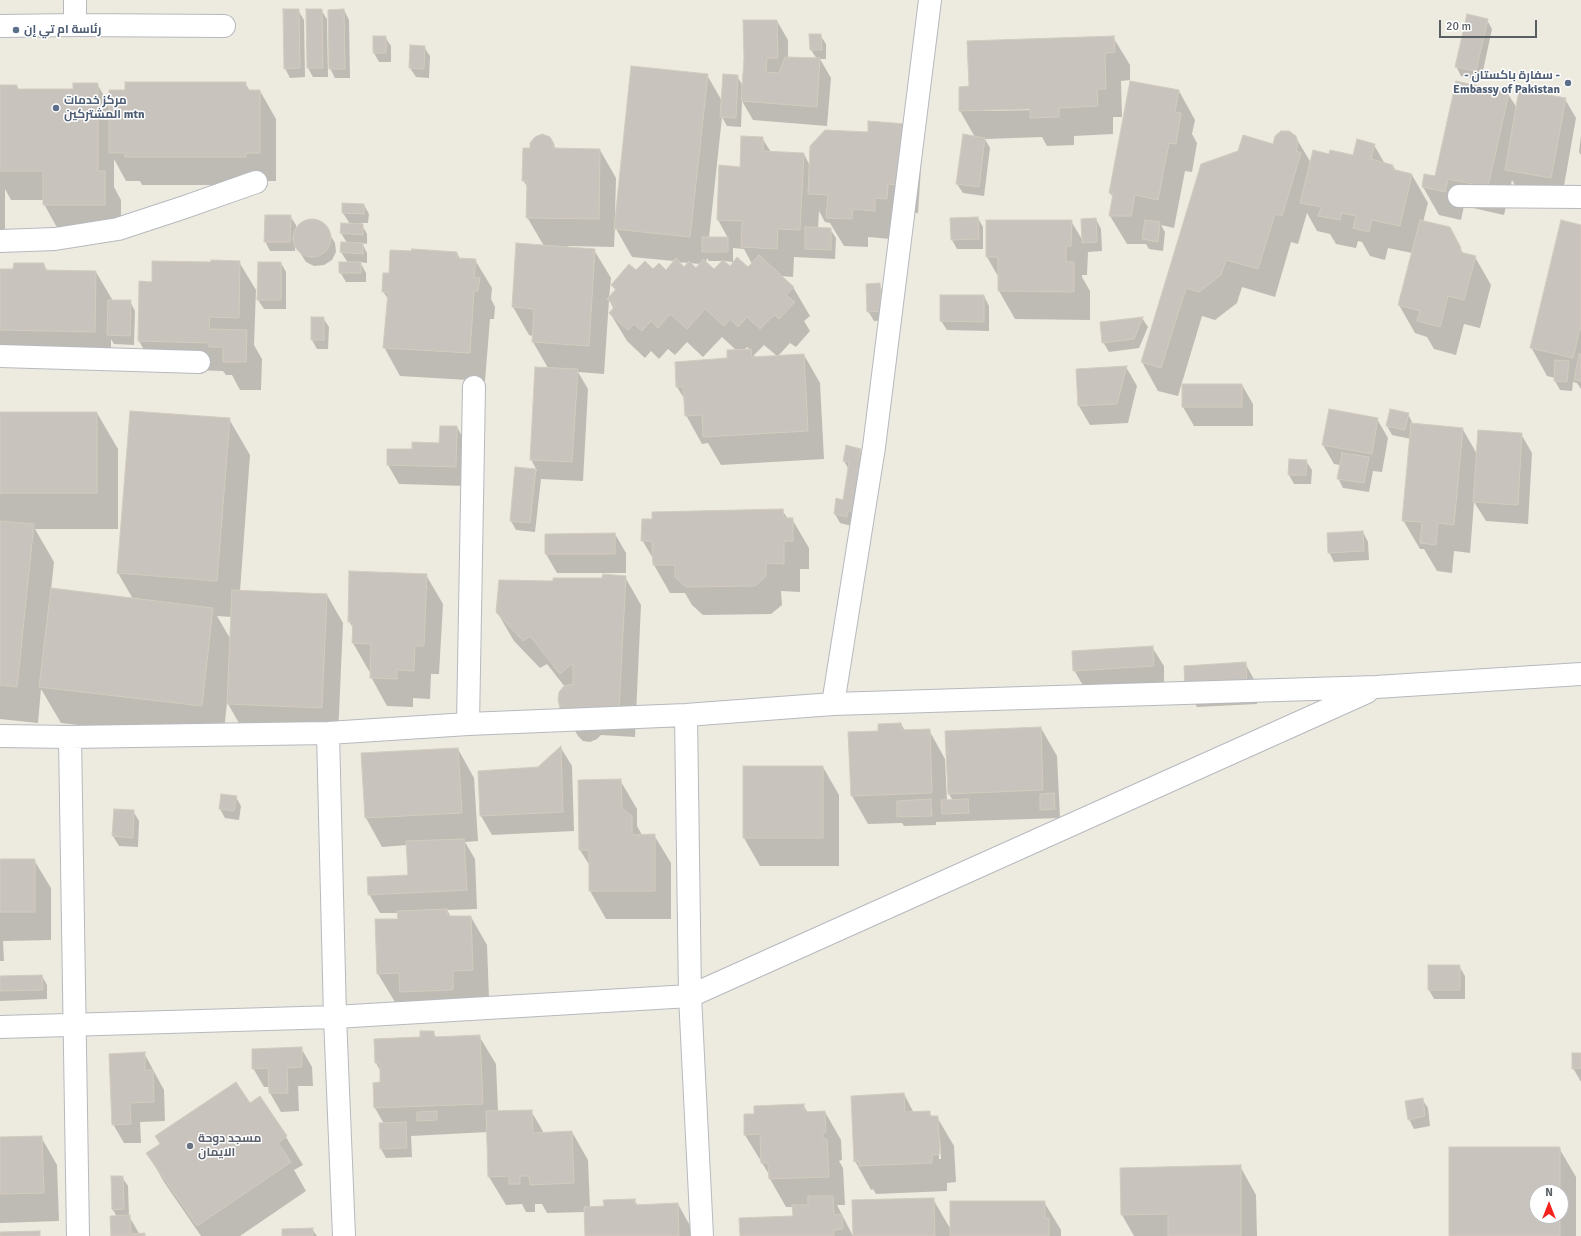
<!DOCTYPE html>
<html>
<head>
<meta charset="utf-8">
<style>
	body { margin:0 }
	#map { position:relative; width:1581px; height:1236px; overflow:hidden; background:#edeae0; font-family:Signika,sans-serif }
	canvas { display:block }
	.north { position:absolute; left:1529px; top:1184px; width:40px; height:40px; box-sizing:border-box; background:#fff; border:1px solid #bdbfc1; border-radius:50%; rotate:0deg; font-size:11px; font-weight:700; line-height:16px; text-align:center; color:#595e63 }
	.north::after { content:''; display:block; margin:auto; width:14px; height:18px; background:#f5231e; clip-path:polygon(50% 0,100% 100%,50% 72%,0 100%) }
	.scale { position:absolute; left:1439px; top:20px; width:98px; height:18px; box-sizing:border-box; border:2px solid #595e63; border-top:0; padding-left:5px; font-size:12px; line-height:14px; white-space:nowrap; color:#595e63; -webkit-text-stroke:3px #fff; paint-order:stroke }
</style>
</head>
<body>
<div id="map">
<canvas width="1581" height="1236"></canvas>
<div class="north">N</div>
<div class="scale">20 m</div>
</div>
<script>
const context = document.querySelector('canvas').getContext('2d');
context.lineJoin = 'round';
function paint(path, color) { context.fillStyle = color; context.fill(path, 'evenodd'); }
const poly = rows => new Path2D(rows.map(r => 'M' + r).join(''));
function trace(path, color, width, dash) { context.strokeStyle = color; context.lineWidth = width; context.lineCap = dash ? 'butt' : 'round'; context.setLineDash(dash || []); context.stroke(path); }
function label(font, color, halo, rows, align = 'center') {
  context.font = font + ' Signika,Cairo,sans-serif'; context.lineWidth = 3; context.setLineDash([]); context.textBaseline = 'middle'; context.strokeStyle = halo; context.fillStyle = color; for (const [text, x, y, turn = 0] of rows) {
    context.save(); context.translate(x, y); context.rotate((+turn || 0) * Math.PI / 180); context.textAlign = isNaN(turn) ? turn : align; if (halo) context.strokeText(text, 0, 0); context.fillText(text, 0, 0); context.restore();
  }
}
paint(poly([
	[298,10,304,20,305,77,290,78,285,68],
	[321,10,327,19,328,77,313,77,308,68],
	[344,10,349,20,350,78,335,78,330,68],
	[1487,20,1492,29,1481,80,1461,76,1456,66],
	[777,21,788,40,788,58,817,59,811,50,820,35,826,44,826,59,820,59,831,78,827,126,753,120,742,101,741,127,727,126,722,117,709,238,728,238,718,220,720,167,741,168,762,138,771,152,804,154,810,166,922,153,918,213,904,212,891,239,868,237,868,247,844,246,830,223,825,222,819,211,818,229,830,229,836,238,835,259,794,257,793,277,781,276,793,287,810,316,804,321,810,331,796,347,790,343,778,356,804,355,820,383,824,459,721,465,708,443,702,444,686,415,685,400,677,387,676,363,728,359,737,351,722,337,703,357,687,342,675,355,668,349,659,359,651,351,645,358,627,341,610,313,614,309,609,300,604,374,578,372,588,389,583,481,541,479,535,532,516,530,511,521,516,468,537,471,531,459,548,368,533,342,533,336,529,335,513,307,517,244,544,246,527,217,528,188,523,180,531,149,549,138,556,149,600,150,616,178,615,216,617,216,707,75,722,101,737,76,743,86],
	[615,227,632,257,674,261,666,271,653,270,636,272,612,285,616,291,609,298,611,278,594,250,568,248,568,246,614,247],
	[733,248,744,249,752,264,748,269,730,267,724,261,733,262],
	[707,258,709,261,723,261,714,271,706,264],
	[677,262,689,263,684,268],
	[689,263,700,264,696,269],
	[764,345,777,356,755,358,754,355],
	[747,347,750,350,744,350],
	[385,37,391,46,391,62,379,62,374,53],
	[1113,37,1130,65,1130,80,1121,81,1122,117,1113,117,1113,134,1074,136,1074,145,1047,146,1042,137,985,139,990,148,984,196,963,193,957,184,975,137,960,111,970,87],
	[1035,108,1035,110,984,111,984,109],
	[424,47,430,56,429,78,416,77,410,68],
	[245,83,250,91,260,91,276,119,276,181,262,181,262,185,142,185,140,181,126,181,114,159,114,187,121,200,121,233,60,233,44,204,44,200,11,200,5,189,5,248,0,248,0,86,17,86,19,90,74,90,97,84,110,106],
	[1179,91,1195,120,1192,134,1197,143,1192,172,1185,171,1174,228,1161,225,1165,232,1163,251,1149,249,1146,244,1127,244,1110,216,1114,199,1110,193],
	[1508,94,1517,108,1565,99,1576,118,1562,197,1517,189,1512,180,1504,215,1464,206,1461,220,1439,215,1423,187,1436,178],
	[1295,136,1311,163,1329,155,1354,156,1374,145,1385,164,1393,166,1396,171,1412,175,1428,203,1423,222,1449,228,1464,255,1475,257,1491,285,1480,328,1464,324,1456,355,1434,349,1427,337,1415,333,1399,305,1412,253,1388,248,1385,260,1370,256,1362,242,1358,241,1356,248,1336,244,1330,234,1317,231,1307,213,1298,244,1291,242,1275,297,1242,287,1237,303,1215,320,1202,316,1178,396,1158,391,1142,362,1202,165,1273,146],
	[1581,136,1581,155,1579,152],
	[343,204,364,205,369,214,368,223,361,223,367,234,367,244,362,243,367,253,367,263,360,262,366,273,366,282,346,282,340,272,348,263,341,252,342,243,347,243,341,233,342,224,350,224,343,213],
	[290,216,296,225,296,232,298,226,306,221,316,220,324,224,335,243,336,252,332,260,324,265,314,266,306,262,295,245,295,251,270,251,265,241],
	[978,218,983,227,983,249,957,249,952,240],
	[1096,219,1101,229,1102,251,1088,252,1087,275,1082,275,1082,277,1090,291,1090,320,1015,319,999,291,999,278,987,257,1071,221,1083,241],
	[1581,226,1581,389,1577,383,1573,382,1572,391,1560,390,1555,381,1555,378,1547,376,1531,347],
	[457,253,460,259,475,260,492,288,491,299,495,307,494,319,490,319,485,381,400,376,384,347,389,301,383,291,390,274],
	[239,262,256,290,254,345,262,359,261,390,240,390,232,375,226,375,223,371,155,369,139,341,153,283,212,263],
	[281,263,286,272,286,309,264,309,258,300],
	[44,264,47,271,96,272,113,301,130,301,135,311,134,345,114,344,111,339,111,360,0,358,0,270,14,270],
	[879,284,884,294,886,320,874,321,868,311],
	[984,296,989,306,989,331,947,330,941,321],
	[323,318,329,327,328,349,317,349,312,340],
	[1142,318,1148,327,1139,348,1109,352,1103,342],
	[1126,367,1137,386,1128,423,1090,425,1079,406],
	[1242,385,1253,404,1253,426,1194,426,1183,407],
	[0,413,97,413,118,449,118,529,35,529,54,562,51,590,133,599,118,573,229,419,250,455,240,591,327,595,343,623,338,736,244,732,227,702,223,742,61,723,41,689,38,723,0,719],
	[217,616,232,617,231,640],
	[1408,414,1413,424,1462,428,1477,454,1521,434,1532,453,1528,524,1486,521,1474,502,1470,553,1454,551,1452,573,1437,571,1424,549,1420,549,1403,520,1411,439,1392,435,1387,426],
	[1377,419,1388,438,1382,472,1373,471,1369,492,1343,488,1338,478,1340,465,1334,464,1323,445],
	[457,427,468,447,467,486,399,484,388,465,412,450,440,444],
	[860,450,866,459,852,526,840,523,835,514,843,501,849,470,844,461],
	[1306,461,1312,470,1311,484,1294,484,1289,475],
	[782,510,788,519,792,519,809,548,809,569,800,569,800,592,781,591,782,605,771,614,703,615,692,605,685,593,670,593,654,565,654,560,642,540],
	[1363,532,1368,542,1369,560,1334,562,1329,552],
	[615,534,626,553,626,573,557,573,546,554],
	[426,575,443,604,439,674,431,674,430,699,413,698,413,707,387,706,371,677,371,672,369,671,353,643,354,630,349,621],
	[625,577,641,605,635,737,601,735,597,739,590,742,583,741,578,736,561,707,565,687,547,664,540,668,514,641,497,612,554,582],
	[1152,647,1164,666,1164,685,1085,689,1074,670],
	[1245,663,1256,683,1257,704,1197,707,1186,688],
	[901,724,905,731,929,730,945,759,947,801,953,801,949,794,1041,728,1057,756,1060,818,936,822,936,825,904,826,902,823,868,824,852,796,880,732],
	[561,748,572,766,574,831,492,835,481,816,479,772,538,768],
	[458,749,474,778,478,841,465,842,475,859,477,909,447,910,451,917,471,917,487,945,489,998,417,1020,406,1001,395,1002,378,974,399,920,398,913,380,913,369,894,409,876,407,845,382,847,366,818,362,754],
	[823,767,839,795,839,866,760,866,744,838],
	[620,780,637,809,637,826,642,835,654,835,671,863,671,919,606,919,590,891,590,866,580,850],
	[236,797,241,806,239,820,225,818,220,809],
	[115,810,133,811,139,821,138,847,119,846,113,836],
	[0,860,34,860,51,888,51,940,3,941,4,961,0,961],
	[1429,966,1459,966,1465,976,1465,999,1434,999,1429,990],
	[42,976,47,985,47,999,0,1001,0,977],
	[433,1032,436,1037,479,1036,496,1064,498,1112,531,1111,544,1133,572,1132,588,1160,590,1207,605,1207,634,1200,638,1206,678,1204,694,1233,694,1236,586,1236,585,1212,547,1213,542,1204,535,1204,535,1212,526,1212,522,1204,506,1205,489,1177,488,1132,411,1136,412,1157,386,1158,381,1149,384,1124,375,1108,374,1084,381,1083,381,1072,376,1063],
	[301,1048,312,1067,313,1086,298,1086,299,1111,281,1112,270,1093,270,1087,264,1087,253,1068],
	[144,1053,164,1090,165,1121,140,1122,141,1143,124,1143,113,1124],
	[1581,1054,1581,1082,1573,1068],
	[904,1094,914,1113,929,1112,932,1117,937,1117,954,1146,956,1182,947,1183,947,1191,876,1194,873,1189,871,1190,855,1161],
	[938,1139,940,1139,941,1159,939,1159],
	[260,1098,286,1137,303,1165,294,1170,306,1191,240,1236,201,1236,164,1182,148,1154,250,1104],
	[1422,1099,1428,1108,1430,1126,1414,1129,1409,1119],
	[803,1105,808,1113,825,1112,841,1140,842,1160,839,1161,843,1168,845,1205,837,1205,853,1236,741,1236,794,1217,793,1207,786,1207,770,1179,770,1176,745,1135,755,1115],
	[41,1137,57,1165,59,1221,0,1223,0,1138],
	[1559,1148,1576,1177,1576,1236,1450,1236],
	[1537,1192,1561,1192,1561,1216,1537,1216],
	[1240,1166,1256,1195,1257,1236,1134,1236,1122,1215,1121,1169],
	[122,1177,128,1186,129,1216,140,1235,144,1234,145,1236,112,1236,117,1217,113,1210],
	[933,1199,951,1230,1044,1202,1061,1230,1061,1236,854,1236],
	[312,1229,317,1236,283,1236]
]), '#0003');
const building = poly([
	[283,9,299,9,300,68,284,69,283,9],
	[306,9,322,9,323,68,307,68,306,9],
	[344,9,345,69,329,69,328,10,344,9],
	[1467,14,1488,19,1476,71,1455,67,1467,14],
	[743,20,777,20,778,58,767,58,766,72,779,73,785,57,820,58,817,107,741,101,744,59,743,20],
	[809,34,821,34,822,50,810,50,809,34],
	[373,36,386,36,386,53,373,53,373,36],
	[1114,36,1115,52,1105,53,1106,89,1097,89,1098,106,1059,108,1059,117,1030,118,1030,109,959,111,959,87,969,86,967,41,1114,36],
	[410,45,425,46,424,69,409,68,410,45],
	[631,66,708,74,690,237,614,229,631,66],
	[723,74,738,75,736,118,720,117,723,74],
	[1130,81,1179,90,1175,112,1181,113,1176,144,1169,143,1158,200,1135,195,1131,216,1109,216,1113,194,1109,193,1130,81],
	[1456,81,1509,93,1488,187,1448,179,1445,192,1422,187,1424,174,1435,176,1456,81],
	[125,82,246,82,246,90,260,90,260,153,246,153,246,157,125,157,125,153,109,153,109,90,125,90,125,82],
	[73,83,98,83,98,171,105,171,105,205,43,205,43,171,0,171,0,85,17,85,17,89,73,89,73,83],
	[1519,90,1566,98,1551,178,1505,170,1519,90],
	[868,121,906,124,902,185,888,184,887,199,875,198,875,211,853,209,852,219,826,218,828,195,808,194,810,146,825,130,868,132,868,121],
	[1281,131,1289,131,1296,136,1298,143,1296,151,1301,153,1282,216,1275,214,1258,269,1226,260,1221,275,1199,292,1186,288,1161,368,1141,362,1201,164,1238,151,1243,135,1273,144,1275,136,1281,131],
	[542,134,550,137,554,144,554,148,600,149,599,219,526,218,527,181,522,181,523,148,530,148,530,143,535,137,542,134],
	[963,134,985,138,979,187,956,184,963,134],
	[741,136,763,137,763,151,804,153,800,230,778,229,777,249,741,247,742,221,717,220,719,165,740,167,741,136],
	[1357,139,1375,144,1371,159,1393,165,1392,169,1412,174,1400,226,1372,220,1369,232,1353,228,1356,216,1342,213,1340,220,1318,216,1321,207,1300,203,1313,150,1329,154,1330,150,1353,155,1357,139],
	[342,203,364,204,364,214,342,213,342,203],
	[265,215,291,215,290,242,264,242,265,215],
	[978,217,979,239,951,240,950,218,978,217],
	[1096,218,1097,242,1082,243,1081,219,1096,218],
	'293 238a19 19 0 1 1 38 0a19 19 0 1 1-38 0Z',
	[986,220,1072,220,1071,246,1066,246,1066,262,1074,262,1074,292,998,291,998,257,986,257,986,220],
	[1145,220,1160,222,1158,242,1142,239,1145,220],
	[1420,220,1450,227,1461,248,1460,252,1476,256,1464,300,1448,296,1440,327,1417,321,1420,311,1398,305,1420,220],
	[1561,220,1581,225,1581,325,1573,358,1530,348,1561,220],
	[341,223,363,224,363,235,340,233,341,223],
	[805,227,831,228,831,250,805,249,805,227],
	[702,237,728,237,728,252,702,252,702,237],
	[341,242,363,243,363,254,340,252,341,242],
	[516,243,595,249,589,346,532,342,534,309,512,307,516,243],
	[412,249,457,252,457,258,476,259,474,278,480,278,478,291,474,291,470,353,383,348,388,292,382,292,383,273,389,273,390,250,411,251,412,249],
	[759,255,794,287,786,295,795,302,779,319,774,315,760,329,747,317,738,327,730,319,724,326,705,309,687,329,670,314,658,328,651,321,642,331,634,324,628,330,609,313,615,306,607,299,616,289,611,285,629,264,636,270,645,261,653,269,659,263,666,270,676,258,684,267,689,261,696,268,703,259,714,269,723,260,730,266,737,257,748,267,759,255],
	[211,260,240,261,239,318,210,317,209,329,247,330,246,362,223,362,223,347,209,347,209,343,138,341,139,281,152,282,152,261,211,262,211,260],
	[258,262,281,262,281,300,257,300,258,262],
	[339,262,361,262,361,273,339,273,339,262],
	[14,263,44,263,44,270,96,271,95,332,0,330,0,269,13,269,14,263],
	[880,283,881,311,867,312,866,284,880,283],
	[940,295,984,295,984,322,940,321,940,295],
	[108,300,131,300,130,336,107,335,108,300],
	[311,317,324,317,324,340,311,340,311,317],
	[1143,317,1134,339,1102,343,1100,322,1143,317],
	[751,349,752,357,804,354,808,431,703,437,702,415,685,416,683,387,676,387,675,362,727,358,727,350,751,349],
	[1579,354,1581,354,1581,381,1574,380,1579,354],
	[1555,360,1569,361,1567,382,1554,381,1555,360],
	[1127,366,1117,404,1078,406,1076,369,1127,366],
	[535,367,578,369,572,462,530,460,535,367],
	[1182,384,1242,384,1242,407,1182,407,1182,384],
	[1329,409,1378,418,1372,454,1322,445,1329,409],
	[1390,409,1409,413,1405,430,1386,426,1390,409],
	[130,411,230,418,217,581,117,573,130,411],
	[0,412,97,412,97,493,0,493,0,412],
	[1411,423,1463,428,1454,525,1438,523,1436,545,1420,543,1422,522,1402,521,1411,423],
	[440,426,457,426,456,467,387,465,387,449,412,449,412,442,439,443,440,426],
	[1478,430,1522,433,1518,505,1473,502,1478,430],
	[846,445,861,449,859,457,863,458,853,511,848,511,847,517,834,514,836,498,843,500,849,462,843,461,846,445],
	[1342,453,1369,457,1364,483,1337,479,1342,453],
	[1289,459,1307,460,1306,475,1288,475,1289,459],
	[515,467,536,469,530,523,510,521,515,467],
	[783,509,784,518,793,518,793,541,784,541,784,564,766,563,766,576,755,586,686,587,675,577,675,565,653,565,652,541,641,541,642,519,652,519,652,512,783,509],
	[0,521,34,524,17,687,0,685,0,521],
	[1363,531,1364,551,1328,553,1327,533,1363,531],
	[615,533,615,554,545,554,545,534,615,533],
	[349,571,427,574,424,646,415,646,414,671,397,670,397,679,370,678,371,644,352,643,353,622,348,622,349,571],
	[603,574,626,576,619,709,584,707,581,711,566,712,560,708,558,700,559,692,564,686,573,684,573,663,560,674,530,636,523,641,496,612,499,580,553,581,553,578,602,578,603,574],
	[51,588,213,608,202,706,39,687,51,588],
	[232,590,327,594,322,708,227,704,232,590],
	[1153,646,1154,666,1073,671,1072,651,1153,646],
	[1246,662,1247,685,1185,688,1184,666,1246,662],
	[901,723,901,730,930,729,932,793,851,796,848,732,878,731,878,724,901,723],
	[1041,727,1043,790,948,794,945,731,1041,727],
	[561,746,563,812,480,816,478,771,538,767,561,746],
	[458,748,462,813,365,818,361,753,458,748],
	[743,766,823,766,823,838,743,838,743,766],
	[621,779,622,808,632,816,632,835,655,834,655,891,589,891,589,850,579,850,578,780,621,779],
	[1054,793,1055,809,1040,810,1040,794,1054,793],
	[221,794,237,796,234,811,219,809,221,794],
	[931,799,932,816,897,817,897,801,931,799],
	[968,799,969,813,942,814,941,800,968,799],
	[114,809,134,810,133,838,112,836,114,809],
	[464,839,467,890,368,895,367,877,408,875,406,841,464,839],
	[0,859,35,859,35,912,0,912,0,859],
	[447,909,448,916,471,916,473,970,453,971,453,990,400,992,399,973,377,974,375,919,398,919,397,911,447,909],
	[1428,965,1460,965,1460,990,1428,990,1428,965],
	[42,975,43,990,0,991,0,976,42,975],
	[420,1031,434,1031,434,1037,480,1035,483,1104,374,1108,373,1083,380,1082,380,1063,375,1063,374,1039,420,1037,420,1031],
	[302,1047,302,1067,287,1068,288,1093,269,1093,268,1068,252,1069,252,1049,302,1047],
	[145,1052,145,1070,153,1070,154,1102,130,1103,131,1124,112,1125,109,1054,145,1052],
	[1572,1053,1581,1053,1581,1068,1572,1069,1572,1053],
	[236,1082,250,1103,260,1096,287,1136,278,1143,291,1162,197,1226,146,1153,160,1144,155,1136,236,1082],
	[904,1093,905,1112,930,1111,930,1116,938,1116,940,1154,932,1155,932,1163,859,1166,859,1161,854,1162,851,1096,904,1093],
	[1423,1098,1425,1116,1408,1120,1405,1101,1423,1098],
	[804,1104,804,1112,825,1111,826,1132,823,1133,823,1139,827,1139,829,1177,769,1179,768,1163,761,1163,760,1134,744,1135,744,1114,754,1114,754,1106,804,1104],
	[532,1110,533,1133,572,1131,574,1183,530,1185,529,1176,520,1176,520,1184,509,1184,509,1176,488,1177,486,1111,532,1110],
	[437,1111,437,1120,417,1121,417,1112,437,1111],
	[406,1122,407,1148,380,1149,379,1123,406,1122],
	[42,1136,44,1193,0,1194,0,1137,42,1136],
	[1449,1147,1560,1147,1560,1192,1537,1192,1537,1216,1560,1216,1560,1236,1449,1236,1449,1147],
	[1241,1165,1241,1236,1168,1236,1168,1214,1121,1215,1120,1168,1241,1165],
	[111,1176,123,1176,124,1209,112,1210,111,1176],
	[808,1196,833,1196,834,1215,842,1214,843,1229,834,1230,834,1236,740,1236,739,1218,793,1216,792,1205,808,1205,808,1196],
	[934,1198,935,1236,853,1236,852,1200,934,1198],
	[635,1199,635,1205,678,1203,679,1236,585,1236,584,1207,604,1206,603,1200,635,1199],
	[950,1201,1045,1201,1045,1218,1049,1218,1049,1236,950,1236,950,1201],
	[130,1215,131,1234,145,1233,145,1236,111,1236,110,1216,130,1215],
	[313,1228,313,1236,282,1236,282,1229,313,1228],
	[40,1231,40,1236,0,1236,0,1232,40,1231]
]);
paint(building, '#c8c4bd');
trace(building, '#d2cbbe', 1);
const minor = poly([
	[75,0,75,25],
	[0,26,75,25,224,26],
	[1459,196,1581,197],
	[0,241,55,239,118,229,182,208,256,182],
	[0,356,199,362],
	[833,704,874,447,930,0],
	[686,715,690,996,702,1236],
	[468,724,474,387],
	[328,733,335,1017,344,1236],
	[0,736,70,737,328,733,468,724,686,715,833,704,1376,687,1581,674],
	[70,737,78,1236],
	[0,1027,335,1017,690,996,1367,692]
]);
trace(minor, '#b6b9be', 24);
trace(minor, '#fff', 22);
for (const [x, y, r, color] of [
	[16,30,4,"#5c6f8a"],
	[1568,83,4,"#5c6f8a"],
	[56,108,4,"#5c6f8a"],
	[190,1146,4,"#6b7280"]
]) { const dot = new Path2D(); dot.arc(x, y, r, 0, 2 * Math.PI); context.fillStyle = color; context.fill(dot); trace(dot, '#fff', 1.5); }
label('bold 12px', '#4e5e75', '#fff', [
	["رئاسة ام تي إن",24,30],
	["- سفارة باكستان -",1560,76,"right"],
	["Embassy of Pakistan",1560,90,"right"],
	["مركز خدمات",64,101],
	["المشتركين mtn",64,115]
], 'left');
label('bold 12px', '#5b616d', '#fff', [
	["مسجد دوحة",198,1139],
	["الايمان",198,1153]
], 'left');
</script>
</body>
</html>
